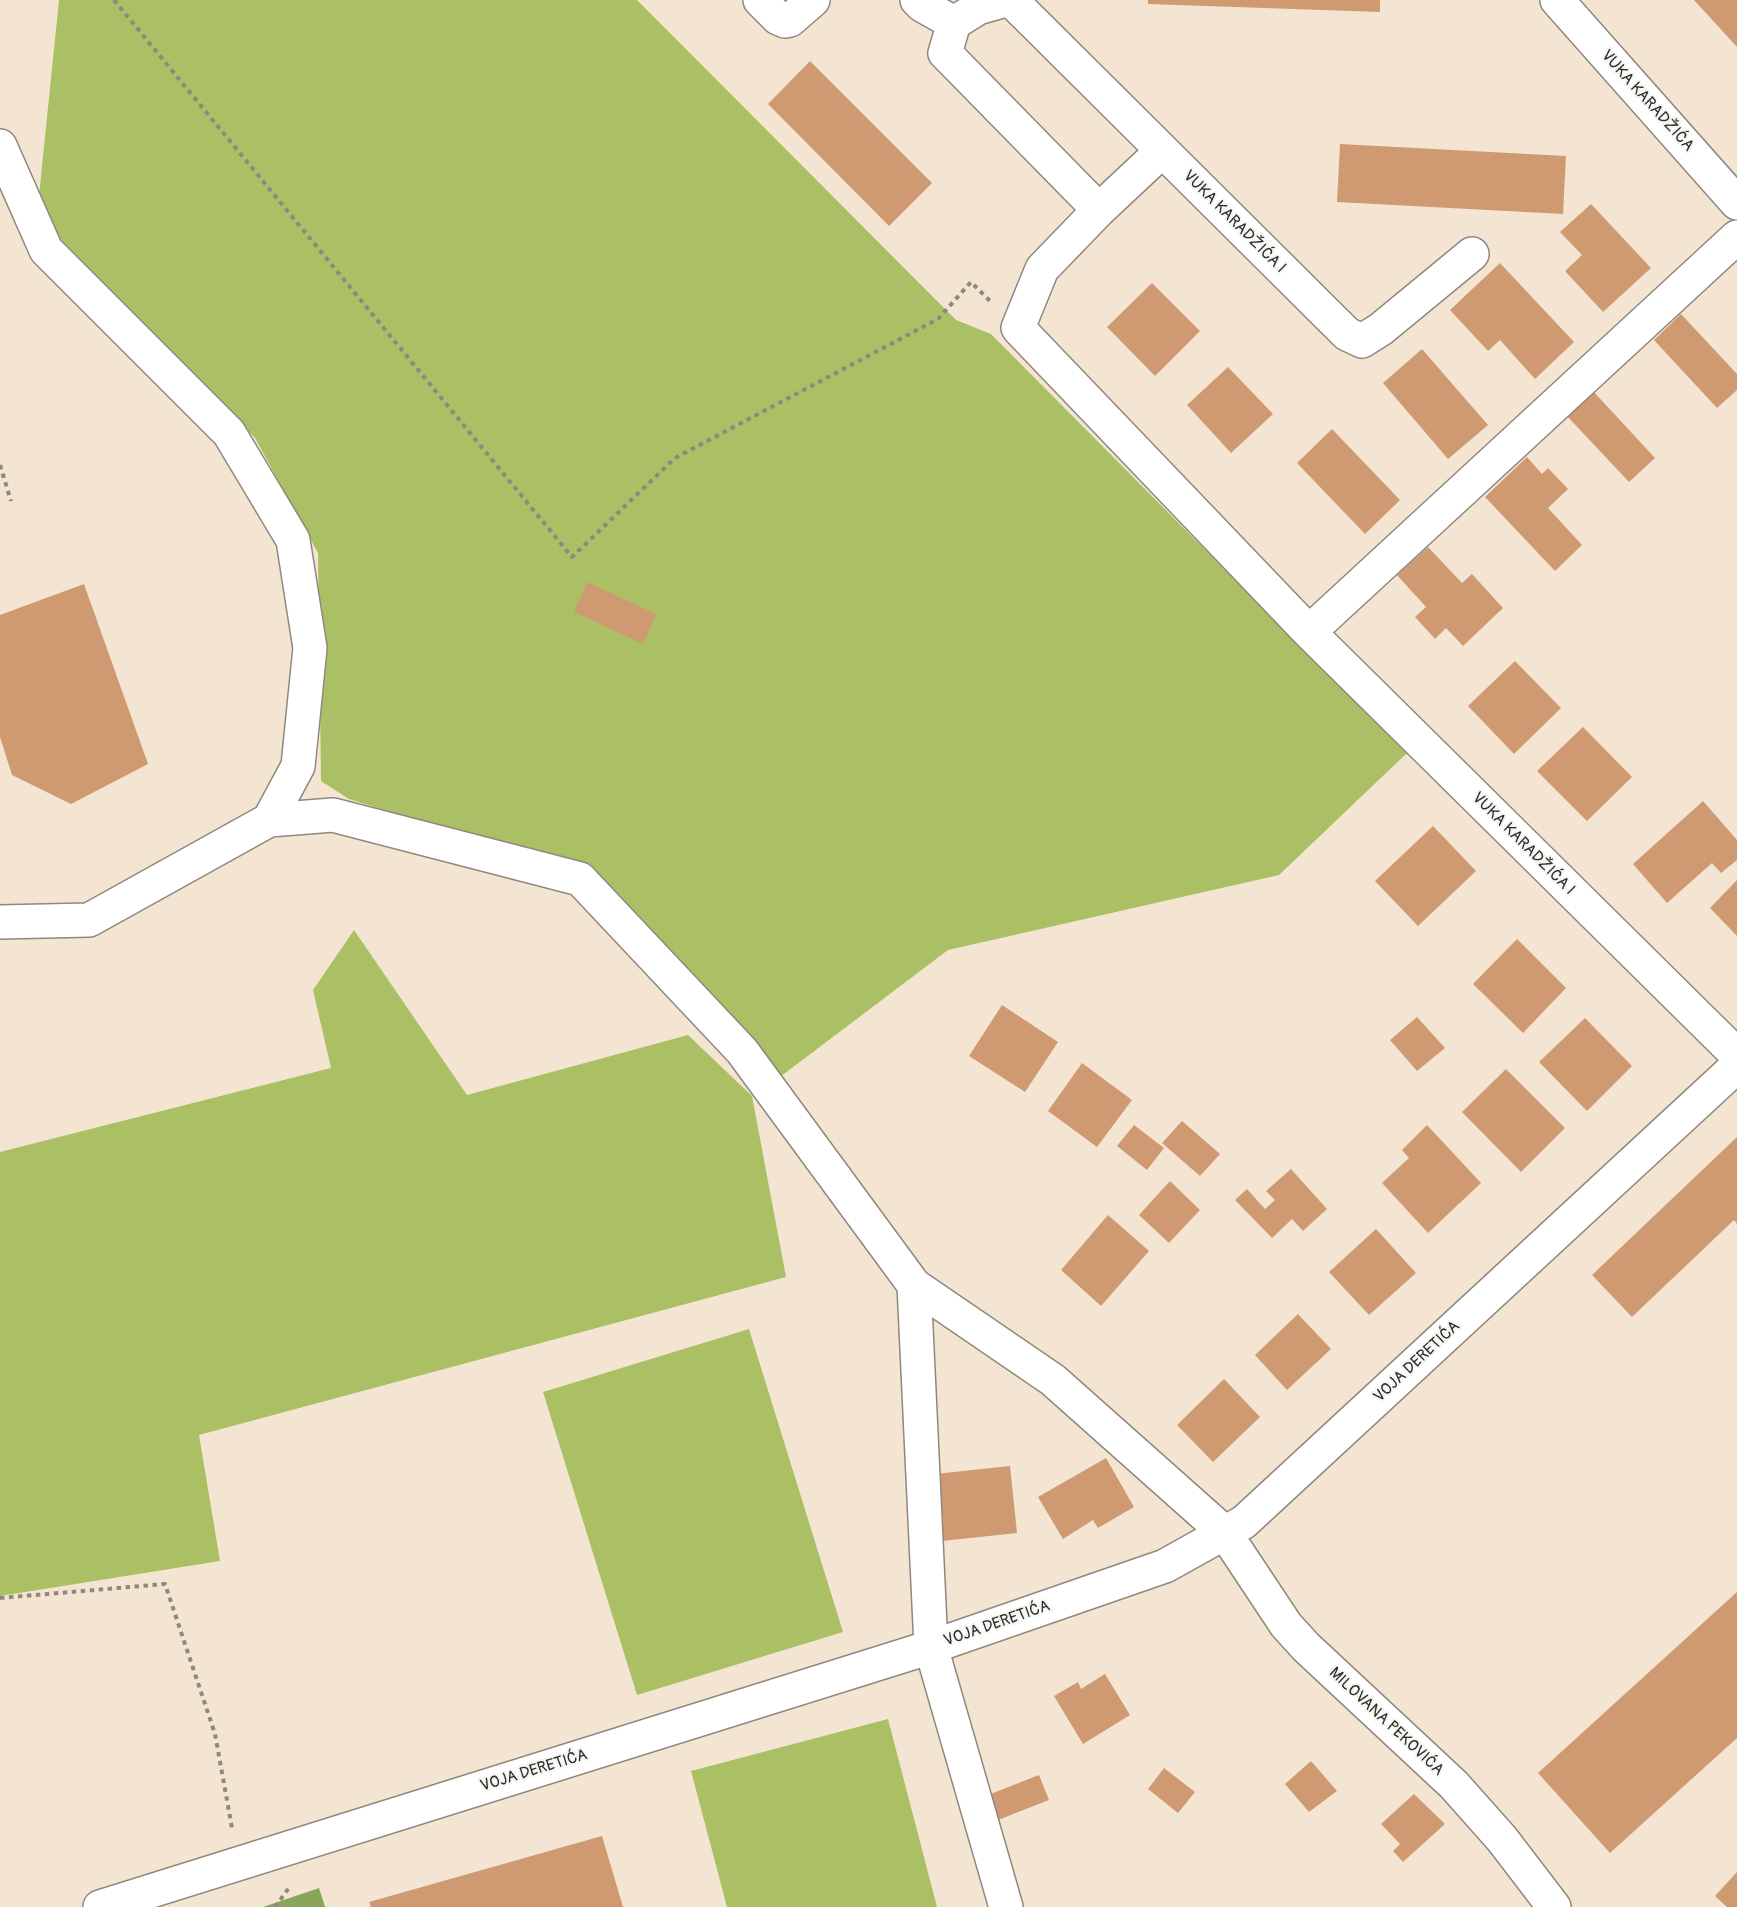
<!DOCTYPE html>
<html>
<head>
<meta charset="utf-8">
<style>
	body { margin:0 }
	canvas { display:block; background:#f4e5d2 }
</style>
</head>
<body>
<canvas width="1737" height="1907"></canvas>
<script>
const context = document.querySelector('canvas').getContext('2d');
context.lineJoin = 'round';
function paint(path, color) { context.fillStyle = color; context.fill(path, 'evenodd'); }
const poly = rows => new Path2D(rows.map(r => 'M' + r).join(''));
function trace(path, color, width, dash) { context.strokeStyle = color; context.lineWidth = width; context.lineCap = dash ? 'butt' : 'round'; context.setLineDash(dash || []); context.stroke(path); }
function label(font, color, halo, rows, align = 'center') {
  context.font = font + ' Pangolin,sans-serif'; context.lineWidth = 4.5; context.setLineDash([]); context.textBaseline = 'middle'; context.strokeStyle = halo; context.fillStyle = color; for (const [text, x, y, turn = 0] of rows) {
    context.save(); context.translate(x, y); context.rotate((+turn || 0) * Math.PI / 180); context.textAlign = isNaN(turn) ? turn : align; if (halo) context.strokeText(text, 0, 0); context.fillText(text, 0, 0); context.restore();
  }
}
paint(poly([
	[59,0,637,0,956,320,991,334,1407,753,1279,875,948,950,776,1080,589,874,349,799,321,781,318,553,255,438,37,215],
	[354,930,467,1095,688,1035,752,1096,786,1277,199,1435,220,1561,0,1596,0,1152,331,1068,313,990],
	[749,1329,843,1632,637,1695,543,1392],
	[888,1719,937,1907,727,1907,691,1771]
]), '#abc065');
paint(poly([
	[319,1888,325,1907,263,1907]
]), '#88a65a');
paint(poly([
	[1148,0,1380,0,1380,12,1148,4],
	[1694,0,1737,0,1737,47],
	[810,61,932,183,889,226,768,104],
	[1340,144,1566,156,1563,214,1337,202],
	[1591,204,1651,268,1603,312,1565,271,1582,255,1560,232],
	[1500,263,1574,342,1535,379,1500,340,1488,351,1450,310],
	[1152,283,1200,331,1155,376,1107,327],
	[1681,314,1737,374,1737,390,1717,408,1654,340],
	[1422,349,1488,425,1448,459,1383,383],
	[1228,367,1273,414,1231,453,1187,405],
	[1592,390,1655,458,1629,482,1566,415],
	[1332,429,1400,500,1365,534,1297,463],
	[1527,457,1542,474,1548,468,1568,489,1548,508,1582,545,1555,571,1485,497],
	[1428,547,1462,583,1472,574,1503,608,1463,646,1446,628,1435,639,1415,617,1426,607,1397,575],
	[587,582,656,614,643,644,574,612],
	[84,584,148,764,71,804,12,775,0,737,0,615],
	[1515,661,1561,708,1514,754,1468,706],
	[1583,727,1632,777,1587,821,1537,771],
	[1703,801,1737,840,1737,860,1721,873,1712,863,1667,903,1633,864],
	[1433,826,1476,871,1418,926,1375,881],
	[1737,880,1737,936,1710,908],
	[1517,939,1566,988,1523,1033,1473,984],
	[1002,1005,1058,1042,1025,1092,969,1056],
	[1417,1017,1445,1048,1417,1071,1390,1040],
	[1585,1018,1632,1066,1587,1111,1539,1062],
	[1082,1063,1132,1100,1097,1147,1048,1111],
	[1506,1069,1565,1128,1521,1172,1462,1112],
	[1182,1121,1220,1154,1200,1176,1162,1143],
	[1134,1125,1164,1148,1147,1170,1117,1146],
	[1427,1125,1481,1183,1428,1233,1382,1183,1409,1158,1402,1150],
	[1737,1137,1737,1224,1734,1220,1632,1317,1592,1275],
	[1291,1169,1327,1209,1303,1231,1292,1219,1272,1238,1235,1200,1247,1189,1265,1209,1275,1200,1266,1191],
	[1170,1181,1200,1210,1169,1243,1139,1215],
	[1108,1215,1149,1251,1101,1306,1061,1270],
	[1376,1229,1416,1273,1369,1315,1329,1272],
	[1298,1314,1331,1349,1287,1390,1255,1355],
	[1224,1379,1260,1417,1213,1462,1177,1425],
	[1106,1458,1134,1507,1098,1528,1093,1520,1063,1539,1038,1497],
	[1010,1466,1017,1533,942,1541,935,1474],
	[1737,1592,1737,1738,1610,1853,1538,1773],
	[1105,1674,1130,1715,1083,1744,1054,1696,1078,1682,1081,1689],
	[1311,1761,1337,1791,1309,1812,1285,1784],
	[1164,1768,1195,1792,1178,1813,1148,1789],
	[1039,1775,1049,1800,998,1820,988,1795],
	[1414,1794,1445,1824,1403,1862,1393,1851,1400,1844,1381,1824],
	[602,1836,623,1907,371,1907,369,1902],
	[1737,1872,1737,1907,1727,1907,1715,1896]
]), '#cf9a72');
const minor = poly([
	[760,0,778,18,785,21,790,20,813,0],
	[917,0,922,5,954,23],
	[1006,0,978,8,954,23,945,53,1099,210],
	[1011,0,1347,334,1362,341,1381,329,1472,254],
	[1557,0,1737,203],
	[0,146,46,250,229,433,293,540,310,648,298,766,269,820],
	[1162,151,1099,210,1042,269,1018,328,1309,632,1737,1055],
	[1309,632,1737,237],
	[0,922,89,920,269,820,333,815,580,879,742,1051,914,1285,931,1647,1006,1907],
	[914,1285,1053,1380,1225,1533,1286,1625,1306,1647,1454,1785,1502,1839,1554,1907],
	[100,1907,931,1647,1165,1566,1244,1522,1737,1066]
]);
trace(minor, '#90887e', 36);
trace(poly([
	[114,0,572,557,675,458,938,319,971,282,990,301],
	[0,465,11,501],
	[0,1598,165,1584,215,1734,232,1828],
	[275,1907,291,1885]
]), '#90887e', 4, [4.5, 4.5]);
trace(minor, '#fff', 33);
label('16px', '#2b2b2b', '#f6f6f2', [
	["VUKA KARADŽIĆA",1647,101,48],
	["VUKA KARADŽIĆA I",1234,222,45],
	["VUKA KARADŽIĆA I",1523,844,45],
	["VOJA DERETIĆA",1417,1362,-43],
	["VOJA DERETIĆA",997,1624,-19],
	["MILOVANA PEKOVIĆA",1386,1722,43],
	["VOJA DERETIĆA",534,1771,-17]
]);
</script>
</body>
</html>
